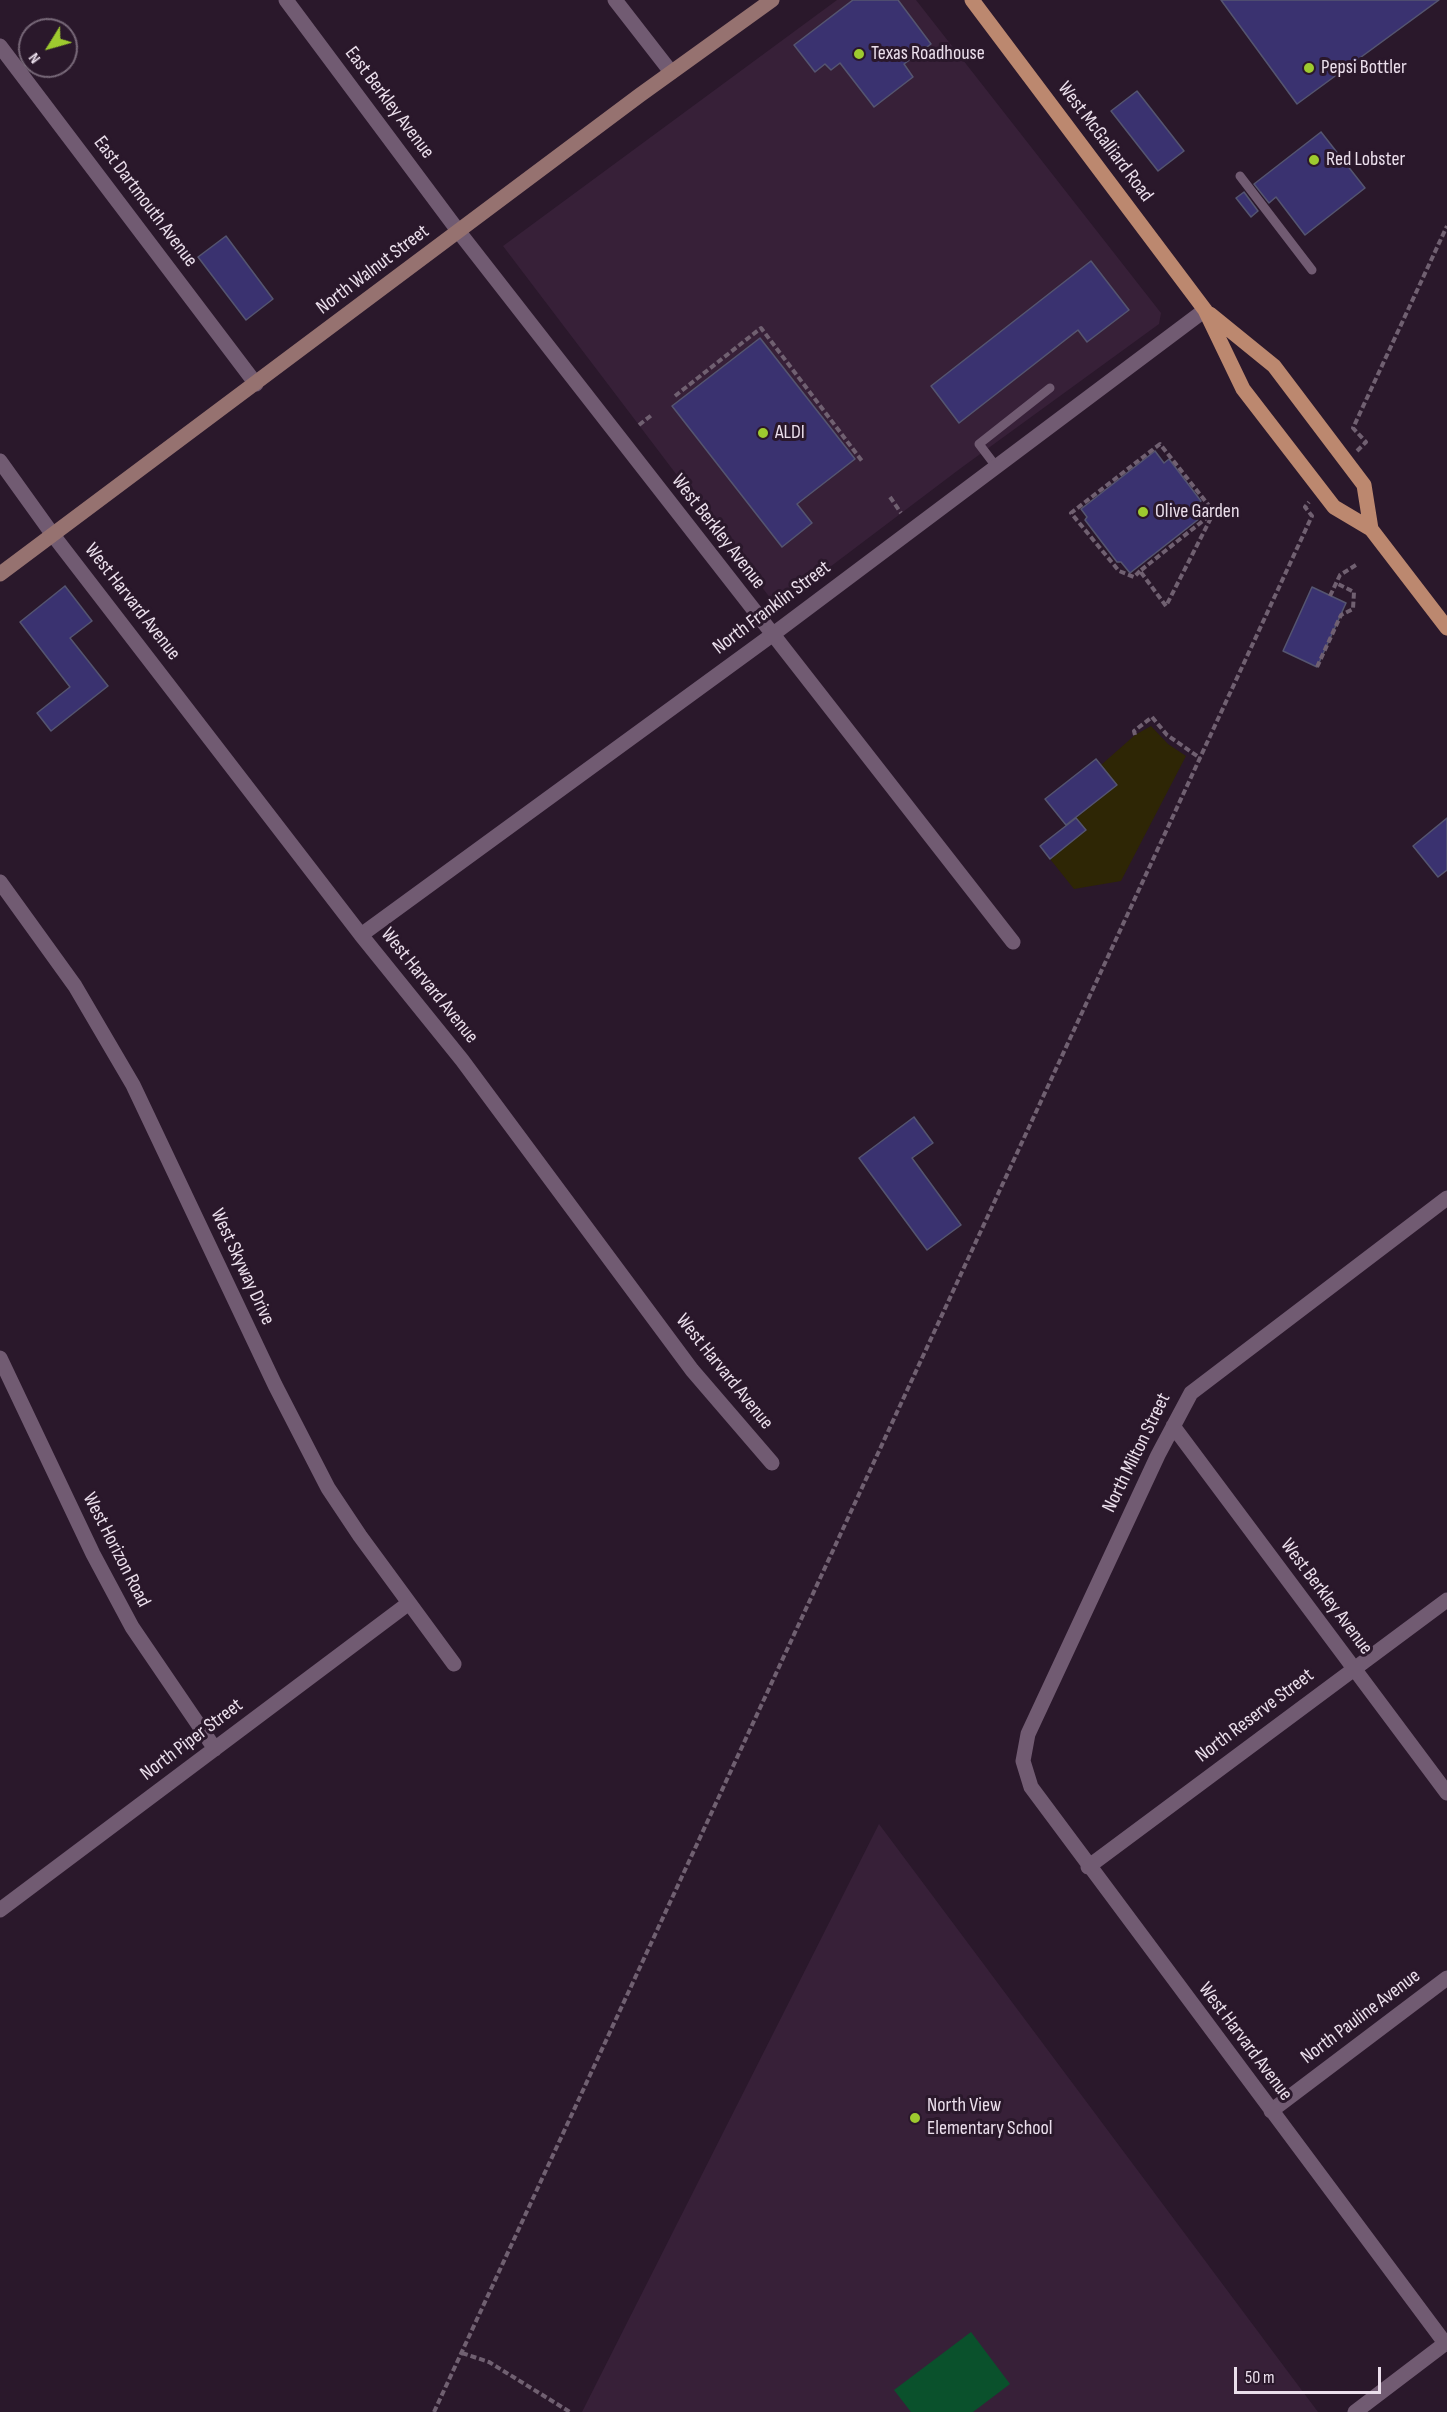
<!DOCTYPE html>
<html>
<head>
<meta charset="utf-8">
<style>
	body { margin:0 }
	#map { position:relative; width:1447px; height:2412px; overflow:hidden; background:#2a182b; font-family:"Sofia Sans Condensed",sans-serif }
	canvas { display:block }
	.north { position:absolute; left:18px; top:18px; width:60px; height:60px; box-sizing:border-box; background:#2a182b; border:2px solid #776878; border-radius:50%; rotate:233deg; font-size:16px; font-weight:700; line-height:24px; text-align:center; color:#ebdfec }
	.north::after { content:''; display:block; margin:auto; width:21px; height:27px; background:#9eca2f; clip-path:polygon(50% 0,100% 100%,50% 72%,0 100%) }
	.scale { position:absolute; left:1234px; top:2367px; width:147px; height:27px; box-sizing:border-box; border:3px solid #ebdfec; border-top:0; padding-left:8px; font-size:18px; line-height:21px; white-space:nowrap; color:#ebdfec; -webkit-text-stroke:4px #2a182b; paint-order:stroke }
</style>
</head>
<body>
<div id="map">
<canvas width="1447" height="2412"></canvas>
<div class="north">N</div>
<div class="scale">50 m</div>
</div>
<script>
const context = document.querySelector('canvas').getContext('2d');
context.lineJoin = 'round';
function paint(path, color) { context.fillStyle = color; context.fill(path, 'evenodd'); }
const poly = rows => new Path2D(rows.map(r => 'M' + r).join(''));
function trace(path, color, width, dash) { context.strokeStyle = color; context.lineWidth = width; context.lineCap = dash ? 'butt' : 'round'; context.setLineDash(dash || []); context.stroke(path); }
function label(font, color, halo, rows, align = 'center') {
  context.font = font + ' "Sofia Sans Condensed",sans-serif'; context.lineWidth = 6; context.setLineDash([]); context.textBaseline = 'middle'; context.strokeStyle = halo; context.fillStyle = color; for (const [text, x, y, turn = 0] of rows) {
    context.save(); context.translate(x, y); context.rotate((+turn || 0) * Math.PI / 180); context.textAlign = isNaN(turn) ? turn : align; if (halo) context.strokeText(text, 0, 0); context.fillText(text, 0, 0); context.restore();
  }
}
paint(poly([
	[837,0,916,0,1161,313,1159,324,961,468,777,607,503,246],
	[879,1824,1318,2412,582,2412]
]), '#372038');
paint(poly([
	[971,2332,1010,2384,973,2412,911,2412,894,2390]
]), '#0a512c');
paint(poly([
	[1151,726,1168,744,1186,756,1121,881,1074,889,1050,859,1086,830,1076,818,1117,785,1101,765,1135,735]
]), '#2e2605');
const building = poly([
	[853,0,898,0,931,44,904,64,913,77,874,107,840,63,831,70,825,64,815,72,794,45,853,0],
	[1221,0,1439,0,1297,104,1221,0],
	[1137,91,1184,151,1158,171,1111,111,1137,91],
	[1321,132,1365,188,1305,235,1276,197,1269,203,1254,184,1321,132],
	[1244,192,1258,211,1251,217,1236,198,1244,192],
	[226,236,273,299,246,320,198,257,226,236],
	[1091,261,1129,310,1087,342,1078,330,959,423,931,386,1091,261],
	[760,338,855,459,797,504,812,523,782,547,672,406,760,338],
	[1155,451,1164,463,1169,459,1201,501,1197,505,1204,515,1130,573,1121,562,1117,562,1085,520,1087,517,1081,509,1155,451],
	[65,586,92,621,70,638,108,686,51,731,37,713,70,687,20,622,65,586],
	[1312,587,1346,603,1317,667,1283,651,1312,587],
	[1096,759,1117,785,1066,825,1045,799,1096,759],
	[1076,818,1086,830,1050,859,1040,846,1076,818],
	[1447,818,1447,870,1438,877,1413,846,1447,818],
	[914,1117,933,1143,912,1158,961,1225,927,1250,859,1158,914,1117]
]);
paint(building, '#3a3270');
trace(building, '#555570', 1.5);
trace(poly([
	[675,396,761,328,862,461],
	[639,425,653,414],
	[1357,451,1366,442,1353,428,1447,226],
	[890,497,901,513],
	[1140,571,1134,577,1119,571,1071,513,1160,444,1214,512,1166,606,1140,571,1214,512],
	[1330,596,1340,575,1356,565],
	[1317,667,1341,615,1353,609,1354,592,1336,583],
	[1135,735,1134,731,1152,717,1167,735,1200,758],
	[462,2353,489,2362,570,2412],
	[434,2412,1312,516,1305,507,1309,502]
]), '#706071', 4, [6, 3]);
trace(poly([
	[1240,176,1312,270],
	[995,465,979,444,1050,388]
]), '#715b72', 9);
trace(poly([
	[286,0,459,232,1013,942],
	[615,0,671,72],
	[0,46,256,384],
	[0,461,53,535,361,935,462,1060,692,1370,772,1463],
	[0,882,75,986,133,1085,275,1385,328,1488,360,1536,454,1664],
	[361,935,772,635,1205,310],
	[0,1358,93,1554,132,1627,215,1749],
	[1173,1426,1447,1793],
	[1088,1867,1447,1600],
	[0,1910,409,1603],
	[1271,2111,1447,1978],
	[1445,2343,1031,1787,1023,1761,1028,1734,1158,1455,1191,1393,1447,1198],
	[1355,2412,1447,2342]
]), '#715b72', 15);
trace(poly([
	[0,574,640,95,772,0]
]), '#967270', 15);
trace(poly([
	[972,0,1205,310,1243,389,1334,507,1371,529,1447,628],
	[1210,314,1274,366,1364,485,1371,529]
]), '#bc886f', 15);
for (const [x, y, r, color] of [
	[859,54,6,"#9eca2f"],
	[1309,68,6,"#9eca2f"],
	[1314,160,6,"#9eca2f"],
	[763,433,6,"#9eca2f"],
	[1143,512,6,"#9eca2f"],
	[915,2118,6,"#9eca2f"]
]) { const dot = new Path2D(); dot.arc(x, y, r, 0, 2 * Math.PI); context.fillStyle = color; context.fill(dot); trace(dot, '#2a182b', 2); }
label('20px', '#ebdfec', '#2a182b', [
	["Texas Roadhouse",871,54],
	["Pepsi Bottler",1321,68],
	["Red Lobster",1326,160],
	["ALDI",775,433],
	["Olive Garden",1155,512],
	["North View",927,2106],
	["Elementary School",927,2129]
], 'left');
label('20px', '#ebdfec', '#2a182b', [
	["East Berkley Avenue",389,103,53],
	["West McGalliard Road",1105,142,53],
	["East Dartmouth Avenue",145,202,53],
	["North Walnut Street",373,270,-37],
	["West Berkley Avenue",718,532,52],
	["West Harvard Avenue",132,602,52],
	["North Franklin Street",772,608,-37],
	["West Harvard Avenue",429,986,51],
	["West Skyway Drive",242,1267,65],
	["West Harvard Avenue",724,1372,51],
	["North Milton Street",1137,1453,-64],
	["West Horizon Road",116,1550,63],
	["West Berkley Avenue",1326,1597,53],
	["North Reserve Street",1255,1716,-37],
	["North Piper Street",192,1740,-37],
	["North Pauline Avenue",1361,2017,-37],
	["West Harvard Avenue",1245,2042,53]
]);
</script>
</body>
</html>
